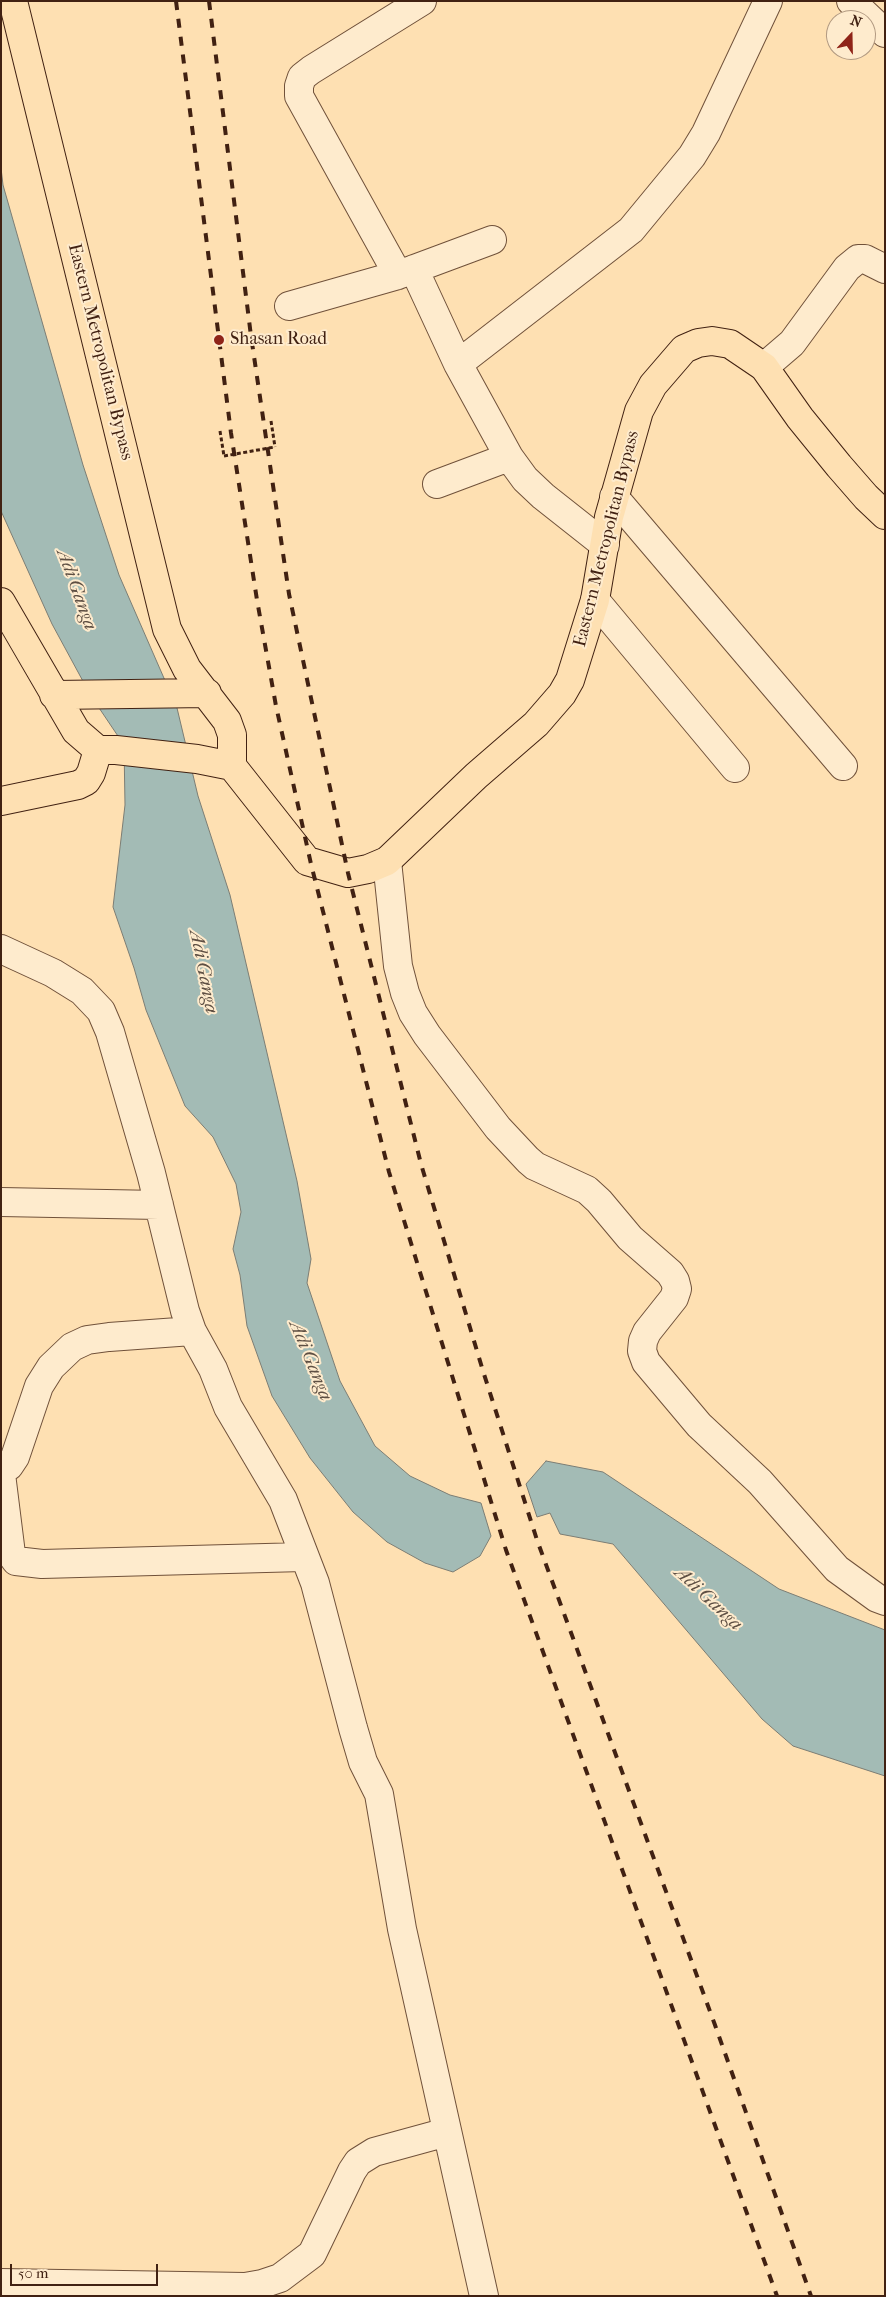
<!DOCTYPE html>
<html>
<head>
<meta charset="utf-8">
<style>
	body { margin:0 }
	#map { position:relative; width:886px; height:2297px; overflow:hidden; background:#fee0b2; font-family:"IM FELL French Canon",serif }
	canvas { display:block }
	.frame { position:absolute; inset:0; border:2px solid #412112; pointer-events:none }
	.north { position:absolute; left:826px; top:10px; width:50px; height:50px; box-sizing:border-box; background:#feebcd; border:1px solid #b29a82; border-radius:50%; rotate:21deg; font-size:14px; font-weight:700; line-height:20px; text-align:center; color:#412112 }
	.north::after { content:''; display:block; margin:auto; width:18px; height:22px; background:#8f2418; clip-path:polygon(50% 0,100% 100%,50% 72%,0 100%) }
	.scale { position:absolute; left:10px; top:2264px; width:148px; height:22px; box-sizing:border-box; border:2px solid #412112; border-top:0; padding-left:6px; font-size:15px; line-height:18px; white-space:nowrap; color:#412112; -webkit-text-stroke:4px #feebcd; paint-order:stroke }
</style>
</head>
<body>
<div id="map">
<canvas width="886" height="2297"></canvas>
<div class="frame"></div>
<div class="north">N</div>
<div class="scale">50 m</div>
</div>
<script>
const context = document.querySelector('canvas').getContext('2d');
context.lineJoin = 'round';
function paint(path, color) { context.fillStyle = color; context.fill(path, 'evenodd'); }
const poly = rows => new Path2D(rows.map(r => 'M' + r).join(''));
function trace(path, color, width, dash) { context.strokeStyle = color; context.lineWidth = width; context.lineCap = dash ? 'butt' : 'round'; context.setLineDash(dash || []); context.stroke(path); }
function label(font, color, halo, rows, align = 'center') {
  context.font = font + ' "IM FELL French Canon",serif'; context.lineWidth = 4; context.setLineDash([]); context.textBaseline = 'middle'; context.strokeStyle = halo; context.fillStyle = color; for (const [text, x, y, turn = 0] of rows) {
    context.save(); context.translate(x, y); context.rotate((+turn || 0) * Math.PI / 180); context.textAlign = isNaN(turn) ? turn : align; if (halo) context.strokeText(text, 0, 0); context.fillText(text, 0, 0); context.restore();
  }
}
const water = poly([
	[1,168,3,185,83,465,119,575,177,708,198,796,230,895,297,1181,311,1259,307,1283,340,1381,375,1446,410,1476,450,1495,481,1503,491,1536,480,1556,453,1572,425,1563,387,1542,353,1512,310,1458,272,1396,247,1326,240,1275,233,1249,241,1212,236,1184,213,1137,185,1106,146,1010,134,968,113,907,125,805,124,745,91,696,52,624,1,511,1,168],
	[546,1461,603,1472,779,1589,885,1630,885,1776,793,1746,762,1719,613,1544,560,1534,550,1513,537,1517,526,1484,546,1461]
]);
paint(water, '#a3bbb5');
trace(water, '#7c7d74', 1);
const minor = poly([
	[851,1,885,33],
	[414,269,458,364,509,457,525,479,543,496,605,545],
	[398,275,299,96,299,86,302,77,311,70,422,1],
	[289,306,398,275,492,240],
	[458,364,631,230,692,156,706,133,768,1],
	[764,367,792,343,847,268,858,259,865,259,885,269],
	[437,484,509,457],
	[614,497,843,766],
	[595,600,735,768],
	[387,861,398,966,405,993,413,1013,427,1035,498,1128,528,1160,535,1166,587,1190,599,1201,630,1238,670,1273,675,1281,677,1289,674,1298,647,1332,643,1341,642,1351,646,1362,699,1425,760,1482,837,1569,877,1598,885,1601],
	[1,949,53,973,82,991,101,1011,110,1032,151,1173,185,1311,192,1331,213,1369,228,1407,283,1500,315,1583,353,1728,363,1762,379,1794,402,1929,484,2296],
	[1,1202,159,1205],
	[1,1471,9,1466,15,1457,39,1386,51,1367,72,1347,87,1340,109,1337,192,1331],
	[1,1474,11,1554,16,1561,42,1564,303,1557],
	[1,2283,245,2287,262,2284,280,2278,312,2254,352,2171,358,2162,374,2152,447,2132]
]);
const major = poly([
	[13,1,167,629,187,669,227,721,232,735,232,766],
	[1,602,76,731,98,750,116,750,197,759,232,766,307,861,348,873,368,869,387,861,476,776,536,724,562,694,570,680,595,600,609,517,639,411,653,385,684,349,698,343,712,341,730,344,764,367,800,418,839,466,866,497,885,515],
	[54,695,207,693],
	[1,801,78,785,86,781,91,773,98,750]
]);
trace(minor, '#70513a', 30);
trace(major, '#412112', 30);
trace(poly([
	[271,421,275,447],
	[220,431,224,456]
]), '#412112', 3, [4, 2.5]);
trace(minor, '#feebcd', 28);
trace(major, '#fee0b2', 28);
trace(poly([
	[176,1,231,433,257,600,276,706,311,864,389,1172,506,1550,777,2296],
	[209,1,251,336,289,594,348,873,421,1164,483,1371,537,1540,715,2025,811,2296]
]), '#412112', 4, [9, 9]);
trace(poly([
	[224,456,275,447]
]), '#412112', 3, [4, 2.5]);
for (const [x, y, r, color] of [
	[219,340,6,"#8f2418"]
]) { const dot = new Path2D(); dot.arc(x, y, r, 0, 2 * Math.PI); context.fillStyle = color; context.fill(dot); trace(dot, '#feebcd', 2); }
label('18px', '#412112', '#feebcd', [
	["Shasan Road",230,340]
], 'left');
label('18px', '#412112', '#feebcd', [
	["Eastern Metropolitan Bypass",100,352,76],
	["Eastern Metropolitan Bypass",607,539,-76]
]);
label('italic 19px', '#5e4f43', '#feebcd', [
	["Adi Ganga",76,590,70],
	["Adi Ganga",203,972,79],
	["Adi Ganga",310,1361,68],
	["Adi Ganga",708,1599,43]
]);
</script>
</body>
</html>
